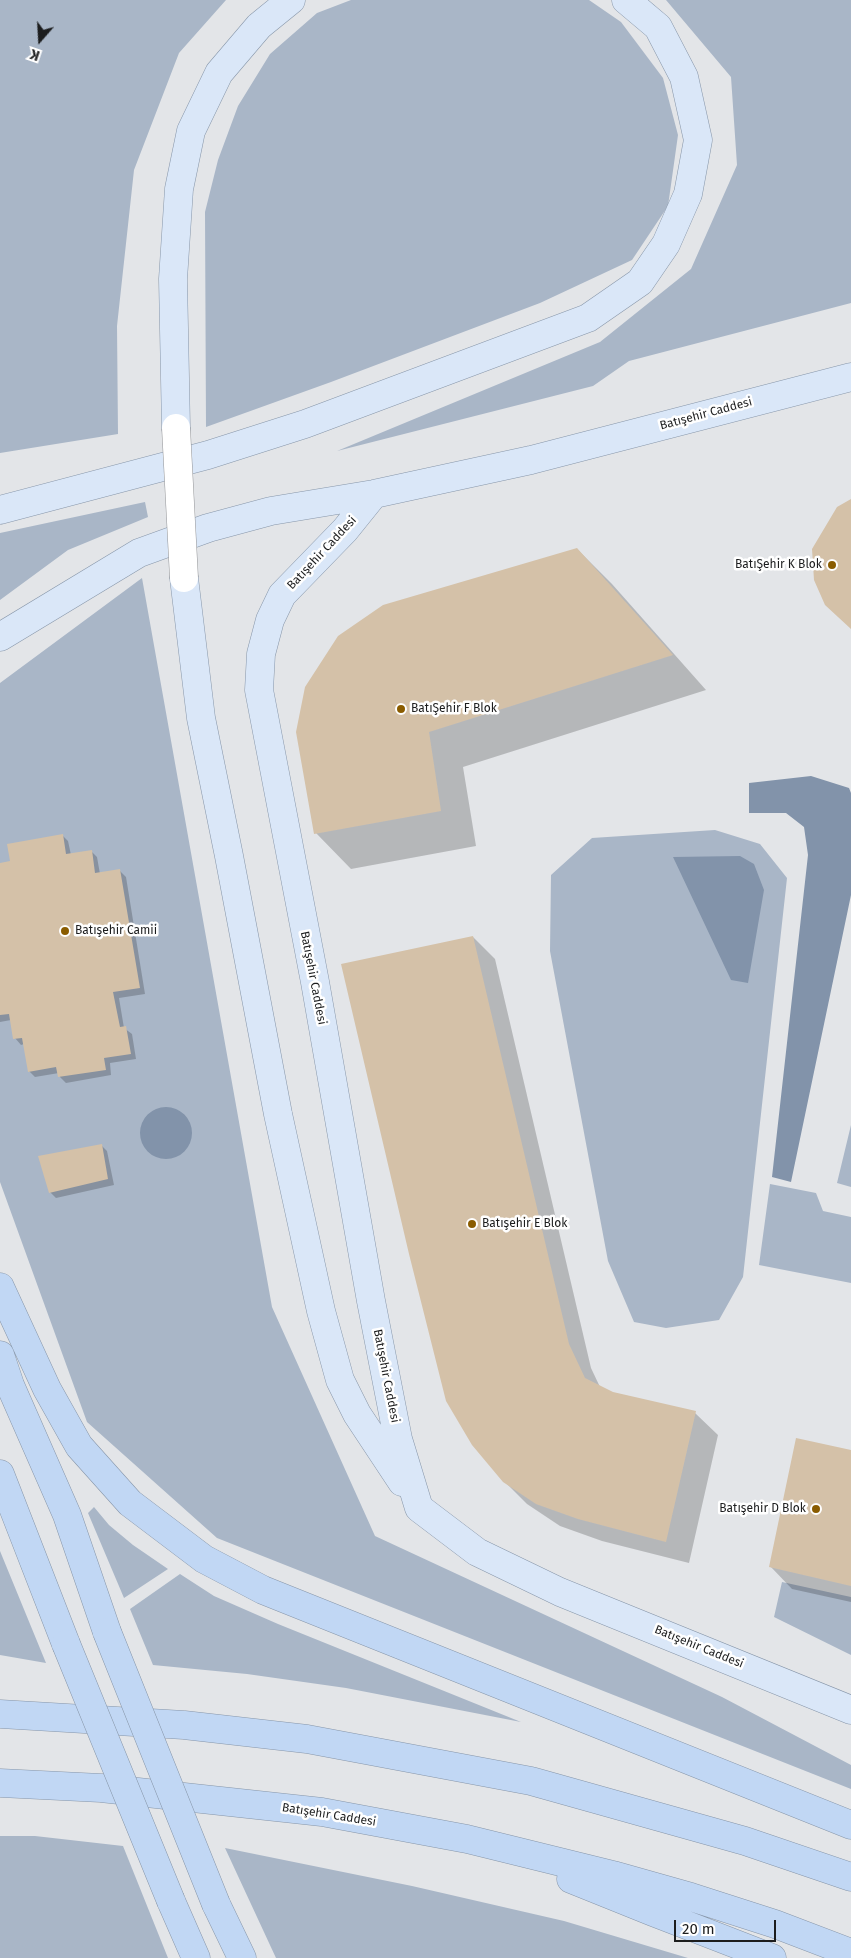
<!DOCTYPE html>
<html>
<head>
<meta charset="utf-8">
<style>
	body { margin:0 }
	#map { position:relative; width:851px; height:1958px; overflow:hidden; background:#e3e5e8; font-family:"Fira Sans",sans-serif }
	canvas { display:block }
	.north { position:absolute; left:15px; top:15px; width:50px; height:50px; -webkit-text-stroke:4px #fff; paint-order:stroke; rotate:199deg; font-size:14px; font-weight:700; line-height:20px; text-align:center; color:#1c1d1e }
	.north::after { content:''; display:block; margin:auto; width:18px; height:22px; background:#1c1d1e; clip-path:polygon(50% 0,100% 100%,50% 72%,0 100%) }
	.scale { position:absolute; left:674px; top:1920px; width:102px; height:22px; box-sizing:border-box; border:2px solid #1c1d1e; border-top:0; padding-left:6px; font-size:15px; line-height:18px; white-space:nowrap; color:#1c1d1e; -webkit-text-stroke:4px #fff; paint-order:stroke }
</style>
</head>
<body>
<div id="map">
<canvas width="851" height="1958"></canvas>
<div class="north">K</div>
<div class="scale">20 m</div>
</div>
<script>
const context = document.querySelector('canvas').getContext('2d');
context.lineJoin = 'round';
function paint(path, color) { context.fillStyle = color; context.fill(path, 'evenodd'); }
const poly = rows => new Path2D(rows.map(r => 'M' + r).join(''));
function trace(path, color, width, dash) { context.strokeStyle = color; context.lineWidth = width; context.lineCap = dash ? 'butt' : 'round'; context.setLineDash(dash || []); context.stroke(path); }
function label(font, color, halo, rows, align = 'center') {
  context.font = font + ' "Fira Sans",sans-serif'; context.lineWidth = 5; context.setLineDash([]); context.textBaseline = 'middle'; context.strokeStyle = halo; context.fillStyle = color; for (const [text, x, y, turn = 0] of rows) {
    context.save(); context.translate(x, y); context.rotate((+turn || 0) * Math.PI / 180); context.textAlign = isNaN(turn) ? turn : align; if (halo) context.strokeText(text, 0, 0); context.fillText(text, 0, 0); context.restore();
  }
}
paint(poly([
	[0,0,226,0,179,53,134,170,117,326,118,434,0,453],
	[351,0,589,0,621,22,663,78,678,135,668,206,632,260,540,303,331,382,206,427,205,212,218,160,238,106,270,54,317,13],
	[666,0,851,0,851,303,629,361,593,386,337,451,600,342,691,269,737,165,731,77],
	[145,502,148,517,68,550,0,600,0,533],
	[142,578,272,1307,375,1536,722,1697,851,1765,851,1789,217,1538,87,1422,0,1182,0,683],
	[715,830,760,844,787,878,743,1277,719,1320,666,1328,634,1322,608,1261,550,951,551,875,592,838],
	[851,1125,851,1187,837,1183],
	[770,1184,816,1193,823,1211,851,1217,851,1283,759,1265],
	[94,1507,109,1525,133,1545,168,1569,124,1598,88,1513],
	[0,1551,46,1663,0,1655],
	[180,1574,214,1596,278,1624,521,1722,346,1688,247,1674,153,1665,130,1609],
	[782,1582,851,1597,851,1655,774,1617],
	[0,1836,35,1836,123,1846,168,1958,0,1958],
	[225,1848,412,1886,564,1921,688,1958,276,1958]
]), '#a9b6c7');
paint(poly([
	[811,776,849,788,851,793,851,895,791,1182,772,1177,808,855,804,827,786,813,749,813,749,783],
	[740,856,754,864,764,890,748,983,731,980,673,857],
	'140 1133a26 26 0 1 1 52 0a26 26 0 1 1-52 0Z'
]), '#8293aa');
paint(poly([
	[577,549,612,584,706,690,463,767,476,846,351,869,316,833],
	[62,835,68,841,71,855,91,851,97,857,100,874,120,871,126,877,145,994,119,998,124,1028,132,1034,136,1059,110,1063,111,1075,66,1083,60,1077,59,1073,35,1077,29,1071,24,1044,21,1045,15,1038,11,1020,0,1022,0,864,12,862],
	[473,937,495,959,591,1368,600,1387,612,1394,695,1413,718,1435,689,1563,602,1541,560,1526,527,1504,504,1481],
	[101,1145,107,1151,114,1185,56,1198,50,1192],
	[851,1452,851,1602,792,1589,770,1566]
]), '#0003');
paint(poly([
	[851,499,851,629,825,605,814,580,812,549,837,507],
	[577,548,673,655,429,732,441,811,314,834,296,732,305,687,338,636,383,605],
	[63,834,66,854,92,850,95,873,120,869,140,988,113,992,120,1027,126,1026,131,1054,104,1058,106,1070,58,1077,56,1067,28,1072,22,1038,13,1039,9,1014,0,1015,0,863,10,861,7,844],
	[473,936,569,1344,585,1378,613,1392,696,1411,666,1542,578,1519,536,1504,503,1482,472,1445,446,1401,409,1254,341,964],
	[102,1144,108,1179,49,1193,38,1156],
	[796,1438,851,1450,851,1586,769,1567]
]), '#d4c1a8');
const primary = poly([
	[176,428,173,279,179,189,191,131,219,73,259,26,291,0],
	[374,494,345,530,282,595,270,620,261,654,259,690,315,982,371,1301,398,1439,419,1508,477,1552,560,1592,851,1710],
	[0,510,208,455,305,424,588,318,640,282,666,244,688,194,698,140,684,77,658,27,626,0],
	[184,578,201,718,229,856,278,1114,321,1311,340,1380,357,1414,402,1482],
	[0,637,139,553,208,528,271,511,374,494,531,460,851,377]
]);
const highway = poly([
	[0,1287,47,1389,79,1446,130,1503,204,1559,263,1590,851,1825],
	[0,1355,10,1385,67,1515,107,1632],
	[0,1474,66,1644],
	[0,1714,184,1725,307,1739,531,1781,745,1841,851,1877],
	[0,1783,101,1788,322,1812,467,1839,613,1875,691,1897,775,1924,851,1953],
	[571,1879,653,1912,772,1958],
	[171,1901,196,1958],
	[216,1904,242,1958]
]);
trace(primary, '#8796a9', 29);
trace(highway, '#8796a9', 29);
trace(primary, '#dae7f8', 28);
trace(highway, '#c1d7f4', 28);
const streetBridge = poly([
	[176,428,184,578]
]);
const highwayBridge = poly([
	[107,1632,216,1904],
	[66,1644,171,1901]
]);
trace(streetBridge, '#929497', 29, []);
trace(highwayBridge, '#8796a9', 29, []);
trace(streetBridge, '#fff', 28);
trace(highwayBridge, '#c1d7f4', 28);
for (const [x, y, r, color] of [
	[832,565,5,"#8a5c00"],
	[401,709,5,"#8a5c00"],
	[65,931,5,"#8a5c00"],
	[472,1224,5,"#8a5c00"],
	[816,1509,5,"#8a5c00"]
]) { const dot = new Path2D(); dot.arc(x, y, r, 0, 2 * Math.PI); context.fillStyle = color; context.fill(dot); trace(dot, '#fff', 2); }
label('12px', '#1c1d1e', '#fff', [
	["Batışehir Caddesi",706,414,-15],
	["Batışehir Caddesi",322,553,-47],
	["Batışehir Caddesi",313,978,79],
	["Batışehir Caddesi",386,1376,79],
	["Batışehir Caddesi",699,1647,22],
	["Batışehir Caddesi",329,1815,9]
]);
label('12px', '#1c1d1e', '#fff', [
	["BatıŞehir K Blok",822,565,"right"],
	["BatıŞehir F Blok",411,709],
	["Batışehir Camii",75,931],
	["Batışehir E Blok",482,1224],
	["Batışehir D Blok",806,1509,"right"]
], 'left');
</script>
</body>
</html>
